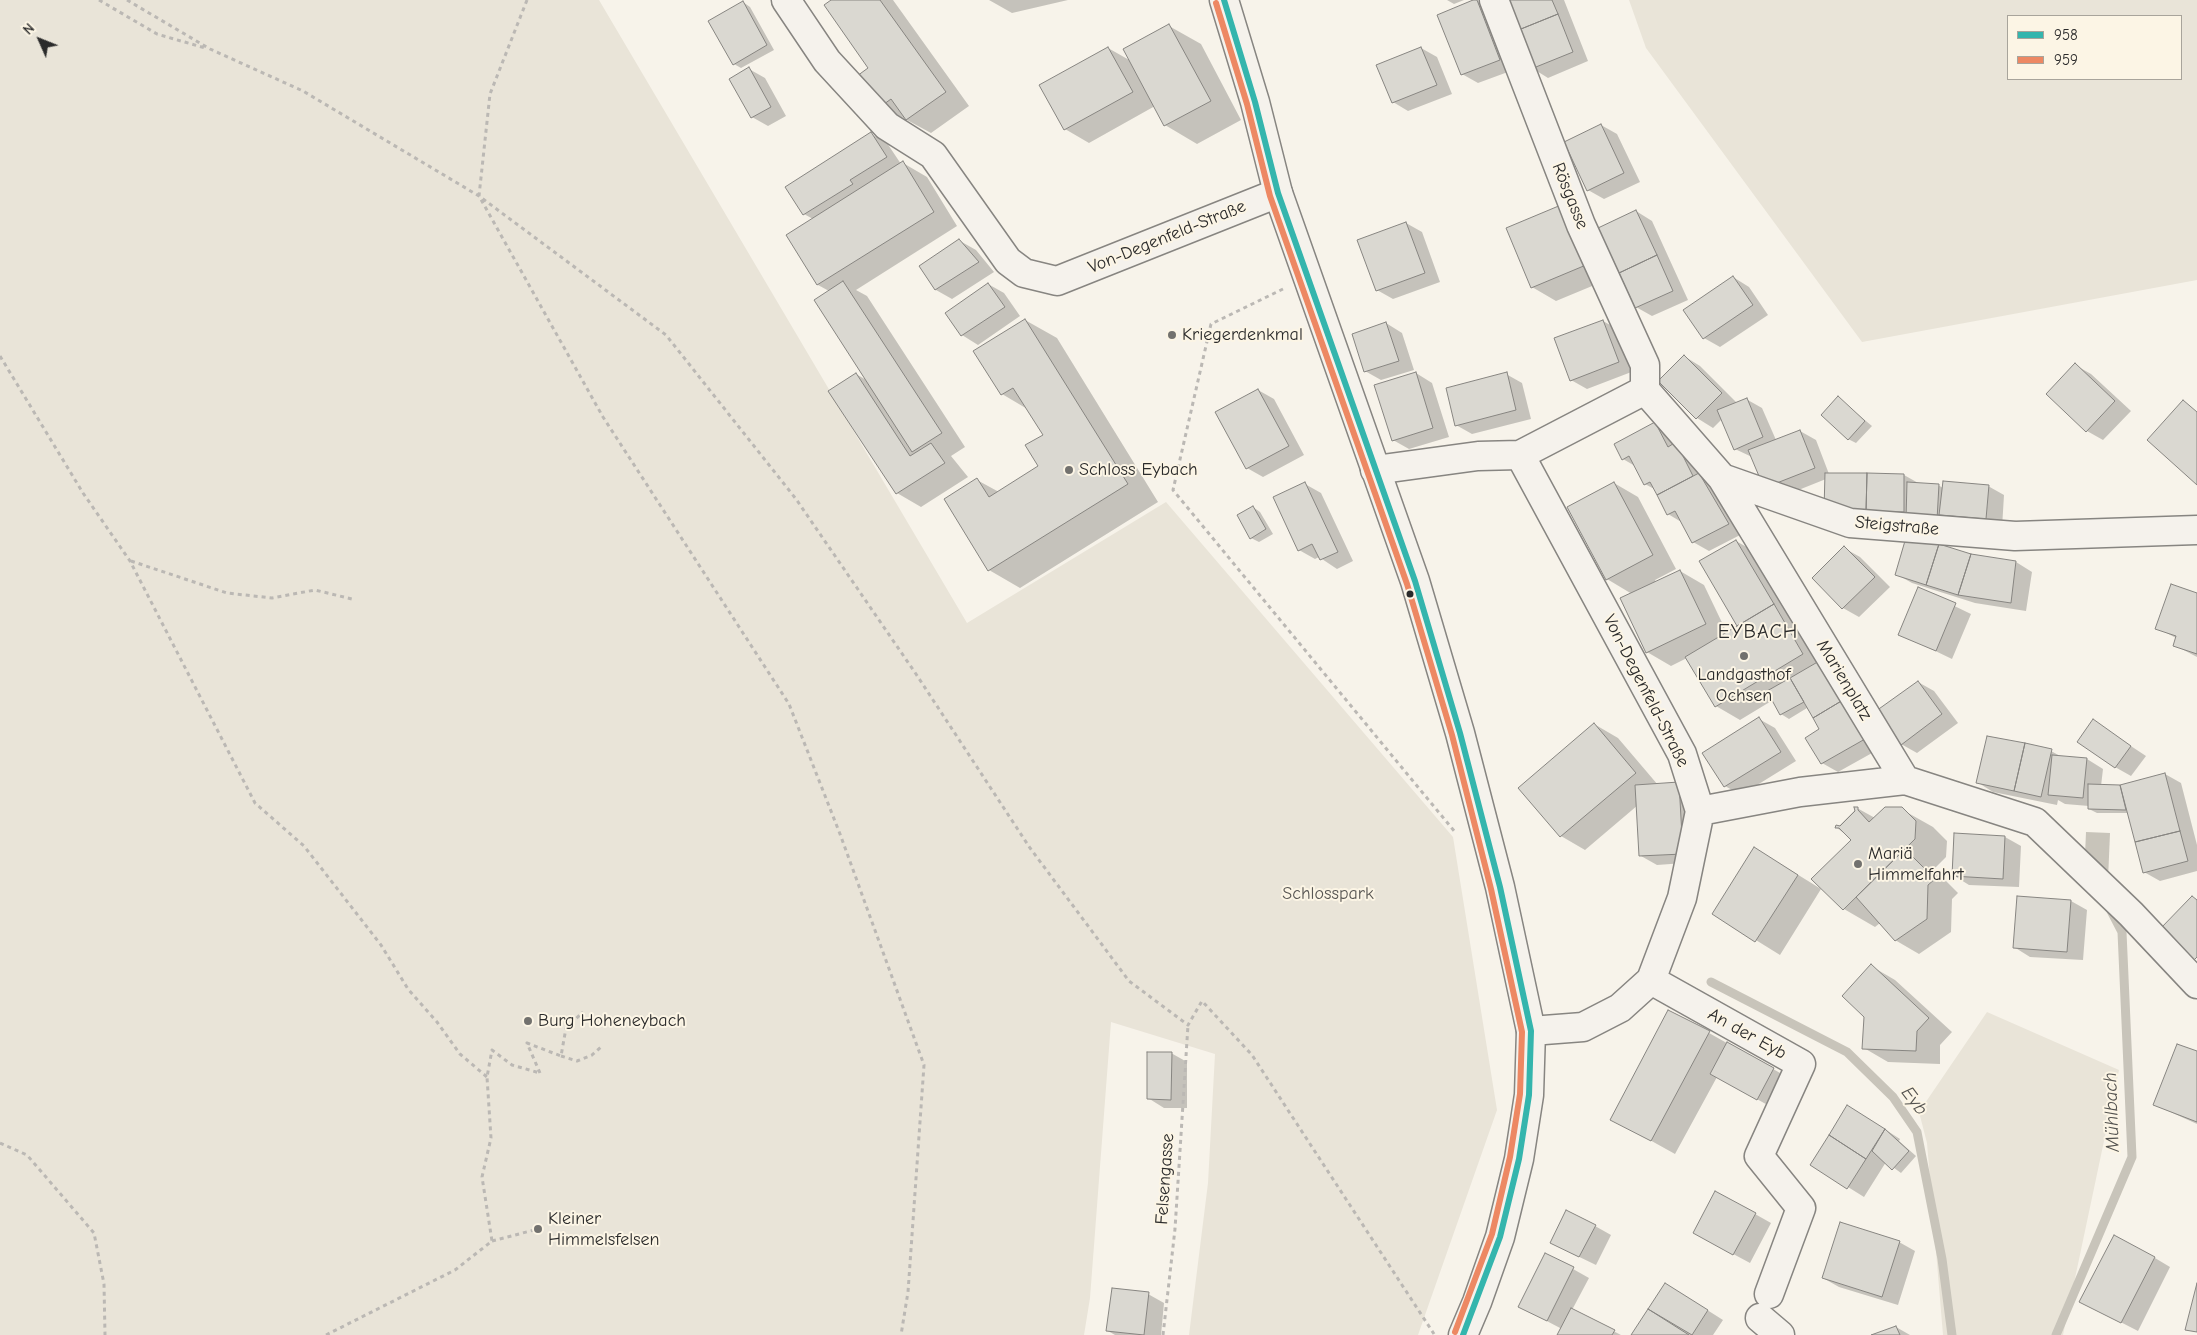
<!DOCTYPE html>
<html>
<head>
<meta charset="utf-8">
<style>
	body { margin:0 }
	#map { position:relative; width:2197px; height:1335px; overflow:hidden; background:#f7f3ea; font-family:"Comic Neue",sans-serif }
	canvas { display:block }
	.legend { position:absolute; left:2007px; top:15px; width:175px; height:65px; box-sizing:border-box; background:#fcf5e5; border:1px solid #a8a49b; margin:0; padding:6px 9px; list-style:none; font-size:15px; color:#2b2b2b }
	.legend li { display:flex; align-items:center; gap:10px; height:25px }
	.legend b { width:25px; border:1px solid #a8a49b }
	.north { position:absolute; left:15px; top:15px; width:50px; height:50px; -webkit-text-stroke:4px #fcf5e5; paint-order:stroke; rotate:314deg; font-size:14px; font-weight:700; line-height:20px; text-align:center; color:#2b2b2b }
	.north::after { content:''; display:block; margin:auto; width:18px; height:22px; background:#2b2b2b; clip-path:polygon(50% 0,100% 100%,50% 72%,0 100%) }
</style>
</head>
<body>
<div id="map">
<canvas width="2197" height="1335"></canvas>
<ul class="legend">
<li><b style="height:6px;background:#34b5ad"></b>958</li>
<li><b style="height:6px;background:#ed8863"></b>959</li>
</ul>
<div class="north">N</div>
</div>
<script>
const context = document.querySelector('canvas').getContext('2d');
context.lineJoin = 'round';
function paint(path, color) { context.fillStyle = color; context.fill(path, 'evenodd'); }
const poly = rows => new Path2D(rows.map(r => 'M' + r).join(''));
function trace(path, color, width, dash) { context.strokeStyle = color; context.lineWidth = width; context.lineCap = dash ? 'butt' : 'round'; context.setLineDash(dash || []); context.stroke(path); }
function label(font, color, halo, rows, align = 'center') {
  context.font = font + ' "Comic Neue",sans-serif'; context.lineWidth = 4; context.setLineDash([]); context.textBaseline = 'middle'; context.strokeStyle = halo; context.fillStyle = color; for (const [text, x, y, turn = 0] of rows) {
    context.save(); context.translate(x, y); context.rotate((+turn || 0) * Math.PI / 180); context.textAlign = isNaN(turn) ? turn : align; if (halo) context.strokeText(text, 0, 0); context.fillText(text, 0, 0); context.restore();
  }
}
paint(poly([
	[0,0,599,0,967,623,1166,502,1453,837,1497,1110,1418,1335,1189,1335,1208,1183,1215,1054,1111,1022,1090,1298,1084,1335,0,1335],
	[1629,0,2197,0,2197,280,1862,342,1646,48],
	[2008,16,2181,16,2181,79,2008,79],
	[1987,1012,2119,1070,2063,1335,1943,1335,1927,1143,1919,1112]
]), '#e9e4d8');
paint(poly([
	[2086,832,2110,833,2108,880,2084,879]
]), '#c8c4ba');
paint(poly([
	[833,0,893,0,969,106,931,133,881,106,870,68],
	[989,0,1068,0,1012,13],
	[1447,0,1464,0,1454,4],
	[1476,0,1492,9,1516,69,1478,83,1462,74],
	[1504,0,1564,0,1588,61,1548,78,1532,68],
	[743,2,750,7,774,50,741,68,734,64],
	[1169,26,1201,44,1241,120,1197,144,1165,125,1155,106,1089,143,1065,129,1108,48,1131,61],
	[1421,48,1437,57,1452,94,1408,111,1393,102],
	[749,69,765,78,786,116,768,126,752,117],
	[1601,125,1617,134,1640,182,1604,199,1588,190],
	[871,134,887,143,901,164,903,163,927,177,957,226,856,290,867,296,965,447,951,456,968,477,921,507,897,493,856,374,868,381,829,291,818,285,787,235,813,219,804,214,787,187],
	[1561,207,1609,279,1556,301,1532,287],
	[1636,211,1652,221,1688,300,1652,316,1636,307],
	[1406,223,1422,232,1440,282,1393,299,1377,290],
	[960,241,976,250,994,272,952,299,936,290,921,266],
	[1733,277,1749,287,1768,315,1720,347,1704,338],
	[988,284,1004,293,1020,316,978,345,962,335],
	[1025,320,1057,338,1158,502,1020,588,989,570,977,480,999,492,1040,467,1045,435,1029,410,1002,394,975,351],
	[1603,321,1619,330,1634,371,1587,389,1571,380],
	[1386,323,1402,333,1414,370,1381,380,1365,371],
	[1684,356,1700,366,1737,403,1746,399,1762,408,1776,440,1800,431,1816,440,1829,474,1904,475,1920,484,1938,485,1943,488,1988,486,2004,495,2002,528,1841,520,1826,479,1781,497,1752,457,1735,449,1722,419,1713,428,1697,418,1659,381],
	[2075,365,2091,374,2131,411,2103,440,2087,431,2047,394],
	[1416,373,1432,383,1449,437,1409,449,1393,440],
	[1506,374,1522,383,1531,419,1472,434,1456,425],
	[1258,390,1274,399,1304,455,1263,477,1247,468],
	[1838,398,1872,426,1856,443,1848,439],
	[1655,424,1671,433,1715,484,1744,533,1709,551,1693,542,1683,523,1668,514,1656,490,1645,484,1635,466,1623,459],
	[1614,483,1638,497,1676,569,1655,580,1656,582,1680,571,1704,585,1727,633,1739,626,1736,541,1752,550,1881,748,1838,772,1822,763,1821,730,1807,708,1789,719,1781,714,1773,700,1740,720,1716,706,1687,658,1671,666,1647,652,1632,594,1607,579],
	[1305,484,1321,493,1353,561,1337,569,1319,557,1315,559,1299,550],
	[1253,507,1260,512,1273,534,1259,542,1251,538],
	[1844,548,1860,557,1890,587,1859,617,1843,608],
	[1971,556,2016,562,2032,572,2026,611,1975,603,1912,583,1896,574],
	[1919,589,1971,614,1952,659,1900,634],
	[2197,594,2197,657,2174,645,2176,638,2157,628],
	[1918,682,1934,691,1958,723,1917,753,1901,744],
	[1759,719,1775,728,1796,761,1741,795,1725,786],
	[2093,721,2146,756,2131,776,2115,767],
	[1594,724,1618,738,1658,785,1695,793,1698,862,1657,865,1641,856,1638,805,1585,850,1561,836,1520,788],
	[2051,751,2062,757,2087,759,2103,769,2101,786,2120,786,2165,774,2181,783,2197,845,2197,871,2160,881,2144,872,2129,813,2097,813,2089,809,2089,806,2065,804,2058,800,2057,805,1993,792,1977,782],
	[1857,808,1875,818,1901,809,1933,827,1947,841,1946,857,1934,869,1958,893,1952,899,1951,932,1919,954,1895,940,1880,923,1875,927,1844,909,1853,840,1837,828],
	[1955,835,2005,837,2021,846,2019,887,1969,885,1953,875],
	[1779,863,1821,889,1780,955,1714,914],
	[2018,897,2071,901,2087,910,2083,960,2030,957,2014,947],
	[1871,966,1895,980,1952,1032,1940,1045,1940,1064,1888,1062,1864,1048],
	[1709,1033,1789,1078,1773,1108,1717,1077,1675,1154,1612,1119],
	[1171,1053,1187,1062,1187,1108,1164,1108,1148,1098],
	[2197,1053,2197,1124,2155,1105],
	[1864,1116,1900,1139,1899,1141,1916,1156,1901,1173,1886,1162,1864,1197,1848,1187],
	[1755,1214,1771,1223,1750,1263,1711,1242],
	[1595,1226,1611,1235,1596,1265,1567,1251],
	[1899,1242,1915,1251,1898,1305,1839,1287,1823,1278],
	[2155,1258,2170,1267,2138,1331,2097,1310],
	[1573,1269,1589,1278,1572,1310,1621,1335,1559,1335,1562,1329,1520,1307],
	[1666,1284,1723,1320,1713,1335,1633,1335],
	[1148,1294,1164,1303,1161,1335,1115,1335,1108,1331],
	[1896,1327,1910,1335,1875,1335]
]), '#0003');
trace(poly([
	[1711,982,1847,1052,1893,1097,1917,1132,1942,1259,1952,1335],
	[2056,1335,2132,1157,2122,932,2109,907]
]), '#c8c4ba', 9);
const building = poly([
	[831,0,880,0,946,92,906,120,891,99,880,107,857,76,868,68,824,5,831,0],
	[1473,0,1477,0,1500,60,1461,75,1437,15,1473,0],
	[1503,0,1552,0,1558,14,1516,31,1503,0],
	[743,1,767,45,733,65,708,21,743,1],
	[1558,14,1573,52,1531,69,1516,31,1558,14],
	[1169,24,1211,101,1164,126,1123,49,1169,24],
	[1108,47,1133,92,1064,130,1039,85,1108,47],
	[1421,47,1437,85,1392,103,1376,65,1421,47],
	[749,67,771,107,751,118,729,79,749,67],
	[1601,124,1624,173,1587,191,1564,142,1601,124],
	[871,132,887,157,850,180,853,184,803,215,785,187,871,132],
	[903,161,934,212,817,285,786,235,903,161],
	[1561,205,1586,265,1531,288,1506,228,1561,205],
	[1636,210,1657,255,1619,273,1598,228,1636,210],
	[1406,222,1425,273,1376,291,1357,240,1406,222],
	[959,239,979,262,935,290,919,266,959,239],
	[1657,255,1673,291,1635,308,1619,273,1657,255],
	[1733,276,1753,305,1703,339,1683,310,1733,276],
	[843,281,942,433,912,452,814,300,843,281],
	[988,283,1005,307,961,336,945,313,988,283],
	[1025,319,1128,484,988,571,944,499,977,478,989,497,1038,466,1025,445,1043,435,1013,388,1001,395,973,351,1025,319],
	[1603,320,1619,362,1570,381,1554,338,1603,320],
	[1386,322,1399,361,1364,372,1352,334,1386,322],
	[1684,355,1722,393,1696,419,1658,381,1684,355],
	[2075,363,2115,401,2086,432,2046,394,2075,363],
	[1416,372,1433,428,1392,441,1374,385,1416,372],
	[1507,372,1516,410,1455,426,1446,388,1507,372],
	[856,373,910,456,931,443,945,463,896,494,828,391,856,373],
	[1258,389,1289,446,1246,469,1215,412,1258,389],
	[1838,396,1865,421,1848,440,1821,415,1838,396],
	[1747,398,1763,437,1734,450,1717,410,1747,398],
	[2183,400,2197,412,2197,485,2147,440,2183,400],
	[1655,422,1668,447,1676,442,1693,476,1657,495,1650,482,1644,485,1629,456,1622,460,1614,444,1655,422],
	[1800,430,1815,468,1764,488,1748,450,1800,430],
	[1699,473,1729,524,1692,543,1675,511,1667,515,1657,495,1699,473],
	[1825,473,1867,473,1866,512,1824,511,1825,473],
	[1867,473,1904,474,1904,512,1866,512,1867,473],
	[1943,481,1989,485,1986,519,1939,515,1943,481],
	[1305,482,1338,552,1320,560,1312,544,1298,551,1273,497,1305,482],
	[1614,482,1653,555,1606,580,1567,507,1614,482],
	[1907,482,1939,484,1937,520,1906,519,1907,482],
	[1253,506,1266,529,1250,539,1237,515,1253,506],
	[1907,534,1939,544,1926,585,1895,575,1907,534],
	[1736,540,1774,604,1737,626,1699,561,1736,540],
	[1939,544,1971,554,1958,595,1926,585,1939,544],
	[1844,546,1875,577,1842,609,1812,578,1844,546],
	[1971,554,2016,561,2011,603,1958,595,1971,554],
	[1680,570,1706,624,1646,653,1620,598,1680,570],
	[2171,584,2197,593,2197,654,2173,646,2176,636,2155,629,2171,584],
	[1918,587,1956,603,1936,651,1898,635,1918,587],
	[1774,604,1803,654,1715,707,1685,657,1774,604],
	[1821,660,1843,700,1813,718,1790,678,1821,660],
	[1790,678,1804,702,1780,715,1767,691,1790,678],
	[1918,681,1942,714,1901,745,1876,711,1918,681],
	[1843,700,1865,739,1821,764,1805,738,1819,729,1813,718,1843,700],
	[1759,717,1781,752,1724,787,1702,753,1759,717],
	[2093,719,2131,746,2115,768,2077,742,2093,719],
	[1594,723,1636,773,1560,837,1518,788,1594,723],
	[1987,736,2025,743,2014,791,1976,783,1987,736],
	[2025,743,2052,749,2041,797,2014,791,2025,743],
	[2052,755,2087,758,2083,798,2048,795,2052,755],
	[2165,773,2180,831,2135,842,2120,785,2165,773],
	[1679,782,1683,854,1639,856,1635,785,1679,782],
	[2088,784,2120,785,2126,810,2088,809,2088,784],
	[1854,807,1858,807,1858,810,1869,822,1885,807,1902,807,1916,821,1915,839,1843,910,1811,879,1851,840,1839,828,1835,828,1836,825,1840,826,1855,811,1854,807],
	[2180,831,2188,861,2143,873,2135,842,2180,831],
	[1954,833,2005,836,2003,879,1952,876,1954,833],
	[1754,847,1798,875,1755,942,1712,914,1754,847],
	[1905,849,1935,879,1928,885,1927,919,1895,941,1856,897,1905,849],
	[2017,896,2071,900,2067,952,2013,948,2017,896],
	[2192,896,2197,900,2197,957,2193,961,2160,929,2192,896],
	[1871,964,1929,1018,1917,1031,1916,1051,1862,1049,1864,1017,1842,996,1871,964],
	[1668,1010,1710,1031,1651,1141,1610,1120,1668,1010],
	[1727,1042,1774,1068,1757,1100,1710,1074,1727,1042],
	[2177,1044,2197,1051,2197,1122,2153,1105,2177,1044],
	[1147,1052,1172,1052,1171,1100,1147,1099,1147,1052],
	[1847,1105,1885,1129,1866,1159,1829,1135,1847,1105],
	[1885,1129,1909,1151,1892,1170,1872,1151,1885,1129],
	[1829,1135,1866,1159,1847,1189,1810,1165,1829,1135],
	[1715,1191,1756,1213,1733,1255,1693,1233,1715,1191],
	[1566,1210,1596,1225,1579,1257,1550,1243,1566,1210],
	[1840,1222,1900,1241,1882,1297,1822,1278,1840,1222],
	[2114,1235,2155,1257,2121,1323,2079,1302,2114,1235],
	[1545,1253,1574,1267,1547,1321,1518,1307,1545,1253],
	[1665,1283,1708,1310,1692,1335,1648,1309,1665,1283],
	[2197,1283,2197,1332,2185,1330,2197,1283],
	[1112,1288,1149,1292,1144,1335,1106,1331,1112,1288],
	[1571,1308,1615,1330,1612,1335,1557,1335,1571,1308],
	[1648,1309,1689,1335,1631,1335,1648,1309],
	[1896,1326,1900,1335,1871,1335,1896,1326]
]);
paint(building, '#dad8d1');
trace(building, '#878581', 1);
const minor = poly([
	[786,0,827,61,887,126,933,155,1008,261,1024,273,1057,281,1278,193],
	[1494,0,1581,225,1645,365,1645,390],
	[1645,390,1722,478,1850,523,2015,536,2197,530],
	[1520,455,1682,754,1700,811,1682,898,1651,980,1620,1008,1583,1027,1531,1031],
	[1375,470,1478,456,1520,455,1645,390],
	[1722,478,1905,780],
	[1700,811,1800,792,1905,780,2035,822,2131,914,2197,984],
	[1651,980,1801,1064,1759,1156,1801,1208,1769,1294],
	[1760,1318,1780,1335]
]);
const secondary = poly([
	[1224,0,1255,102,1278,193,1415,581,1460,733,1500,887,1531,1031,1529,1095,1519,1159,1500,1237,1477,1302,1463,1335]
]);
trace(minor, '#878581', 31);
trace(secondary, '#878581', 31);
trace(poly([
	[99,0,157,34,205,48],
	[127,0,210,49,303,91,479,196,666,335,796,499,916,674,1030,848,1129,981,1188,1025,1202,1001,1252,1055,1434,1334],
	[527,0,490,94,479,196,603,417,789,704,840,834,924,1065,908,1292,901,1335],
	[1283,289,1211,324,1173,490,1455,832],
	[0,356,83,493,130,561,255,803,304,846,381,945,408,989,437,1022,460,1054,487,1077],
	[131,561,227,593,272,598,315,590,352,599],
	[561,1056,577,1061,592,1055,601,1047],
	[540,1073,527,1043,561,1056,566,1028,583,1012],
	[0,1143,27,1155,94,1233,104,1284,105,1335],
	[492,1241,538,1229],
	[326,1335,455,1270,492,1241,482,1177,491,1138,487,1077,492,1050,512,1065,540,1073],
	[1163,1335,1175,1229,1188,1025]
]), '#bbb8b4', 3, [4, 4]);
trace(minor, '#f5f2ec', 28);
trace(secondary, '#f5f2ec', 28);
trace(poly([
	[1224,0,1255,102,1278,193,1415,581,1460,733,1500,887,1531,1031,1529,1095,1519,1159,1500,1237,1463,1335]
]), '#34b5ad', 6);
trace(poly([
	[1216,3,1247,104,1270,196,1407,584,1452,735,1491,889,1522,1032,1520,1094,1510,1157,1492,1234,1455,1332]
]), '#ed8863', 6);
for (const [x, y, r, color] of [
	[1172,335,5,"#72716e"],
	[1069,470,5,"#72716e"],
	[1410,594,4.5,"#2b2b2b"],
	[1744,656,5,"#72716e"],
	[1858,864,5,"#72716e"],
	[528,1021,5,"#72716e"],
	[538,1229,5,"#72716e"]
]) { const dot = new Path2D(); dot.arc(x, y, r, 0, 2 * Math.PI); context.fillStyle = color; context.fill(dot); trace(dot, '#fcf5e5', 2); }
label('18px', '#2b2b2b', '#fcf5e5', [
	["Rösgasse",1570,196,68],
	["Von-Degenfeld-Straße",1167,237,-22],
	["Steigstraße",1897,526,5],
	["Marienplatz",1844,680,59],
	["Von-Degenfeld-Straße",1646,691,63],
	["An der Eyb",1747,1034,29],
	["Felsengasse",1165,1179,-86]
]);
label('18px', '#2b2b2b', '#fcf5e5', [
	["Kriegerdenkmal",1182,335],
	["Schloss Eybach",1079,470],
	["Landgasthof",1744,675,"center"],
	["Ochsen",1744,696,"center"],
	["Mariä",1868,854],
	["Himmelfahrt",1868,875],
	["Burg Hoheneybach",538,1021],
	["Kleiner",548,1219],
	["Himmelsfelsen",548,1240]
], 'left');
label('18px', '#585653', '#fcf5e5', [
	["Schlosspark",1328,894]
]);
label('italic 19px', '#545350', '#fcf5e5', [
	["Eyb",1914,1101,53],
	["Mühlbach",2112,1112,-92]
]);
context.letterSpacing = '1px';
label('20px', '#2b2b2b', '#fcf5e5', [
	["EYBACH",1758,632]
]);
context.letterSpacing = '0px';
</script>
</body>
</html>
